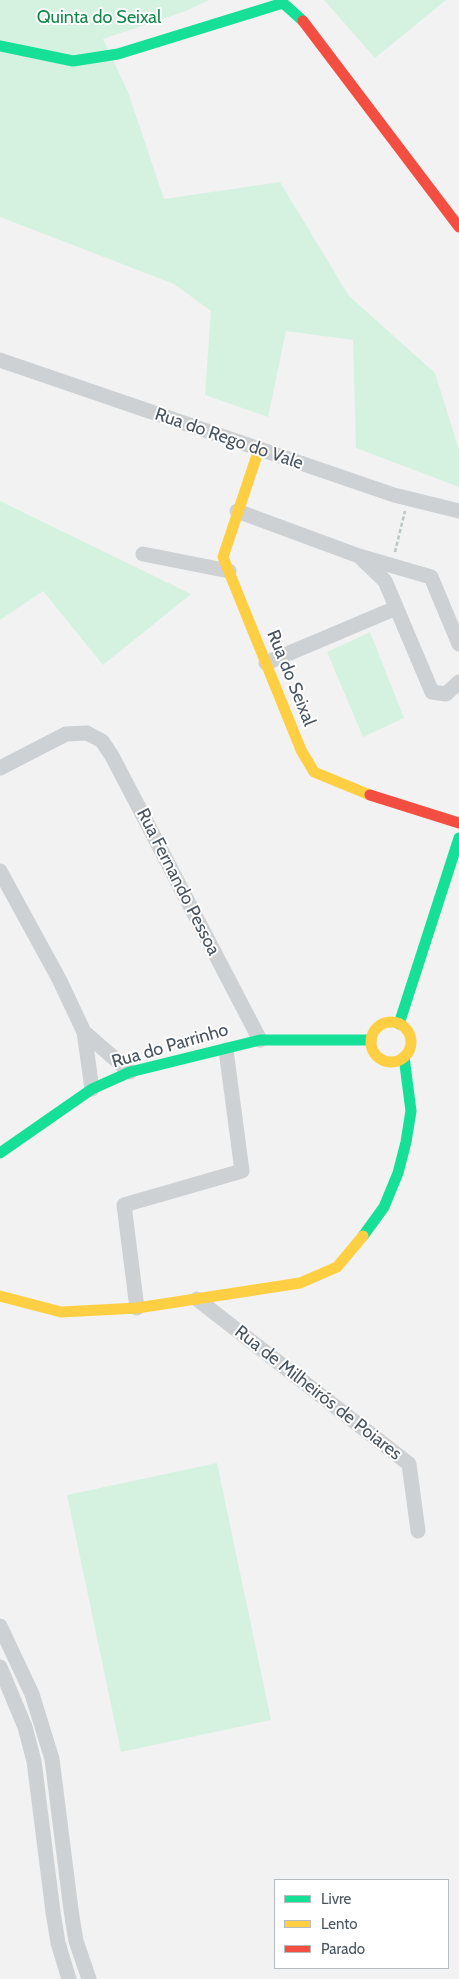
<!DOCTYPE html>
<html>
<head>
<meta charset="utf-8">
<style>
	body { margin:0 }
	#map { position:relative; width:459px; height:1979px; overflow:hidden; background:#f2f2f2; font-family:Cabin,sans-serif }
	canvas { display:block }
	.legend { position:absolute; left:274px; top:1879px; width:175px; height:90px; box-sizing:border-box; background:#fff; border:1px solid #b6bbbf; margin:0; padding:6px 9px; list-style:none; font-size:15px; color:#485560 }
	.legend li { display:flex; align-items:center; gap:10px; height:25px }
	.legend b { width:25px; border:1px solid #b6bbbf }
</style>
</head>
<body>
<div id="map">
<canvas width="459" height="1979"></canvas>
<ul class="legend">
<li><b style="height:6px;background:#16e098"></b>Livre</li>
<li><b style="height:6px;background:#ffcf43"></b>Lento</li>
<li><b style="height:6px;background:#f24e42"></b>Parado</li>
</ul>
</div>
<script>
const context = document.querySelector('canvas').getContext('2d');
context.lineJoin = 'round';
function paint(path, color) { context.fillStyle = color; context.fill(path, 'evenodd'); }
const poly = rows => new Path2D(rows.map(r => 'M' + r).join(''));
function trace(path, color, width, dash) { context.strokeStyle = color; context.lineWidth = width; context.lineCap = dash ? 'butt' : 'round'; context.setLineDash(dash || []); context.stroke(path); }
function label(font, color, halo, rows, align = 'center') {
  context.font = font + ' Cabin,sans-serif'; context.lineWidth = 4; context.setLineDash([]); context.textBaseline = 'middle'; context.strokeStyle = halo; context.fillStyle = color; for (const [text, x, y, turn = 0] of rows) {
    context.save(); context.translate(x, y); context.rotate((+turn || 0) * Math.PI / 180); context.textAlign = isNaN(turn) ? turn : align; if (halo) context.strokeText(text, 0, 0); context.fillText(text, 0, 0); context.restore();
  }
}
paint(poly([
	[0,0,209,0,186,11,103,39,128,92,164,199,280,182,349,296,435,373,459,450,459,487,356,448,353,340,286,331,268,417,205,395,211,311,174,284,0,217],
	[324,0,446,0,375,58],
	[0,501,191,594,103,665,43,591,0,620],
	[370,632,404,718,363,737,327,652],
	[217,1463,271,1720,121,1752,67,1495]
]), '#d5f2e0');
trace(poly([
	[395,552,405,511]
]), '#bac8c2', 2.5, [4, 2.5]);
trace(poly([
	[0,360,394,495,459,511],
	[237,511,359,556,431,577,459,644],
	[143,554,229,571],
	[360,557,385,581,432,692,446,694,459,682],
	[266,663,396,608],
	[0,768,66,734,87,733,102,741,112,756,260,1040],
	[0,871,59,979,84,1032,92,1089],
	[84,1032,130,1072],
	[197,1299,409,1464,418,1531],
	[137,1308,124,1205,242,1171,226,1050],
	[0,1626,32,1694,52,1759,71,1910,76,1941,89,1979],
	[0,1667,25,1727,34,1761,53,1912,58,1943,69,1979]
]), '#cdd1d3', 15);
trace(poly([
	[0,46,73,61,118,54,283,3,303,21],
	[399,1024,459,838],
	[0,1153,92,1089,130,1072,260,1040,371,1040],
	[363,1236,384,1207,398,1173,406,1142,411,1111,404,1057]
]), '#16e098', 11);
trace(poly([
	[259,449,223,557,301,750,314,772,370,795],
	'371 1042a20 20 0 1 1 40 0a20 20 0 1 1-40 0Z',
	[0,1296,61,1312,137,1308,300,1283,337,1267,363,1236]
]), '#ffcf43', 11);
trace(poly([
	[303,21,459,227],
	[370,795,459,823]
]), '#f24e42', 11);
label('18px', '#13874a', '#fff', [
	["Quinta do Seixal",99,18]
]);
label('18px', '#485560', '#fff', [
	["Rua do Rego do Vale",229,439,19],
	["Rua do Seixal",291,678,68],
	["Rua Fernando Pessoa",178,882,63],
	["Rua do Parrinho",170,1046,-16],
	["Rua de Milheirós de Poiares",318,1393,38]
]);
</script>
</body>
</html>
